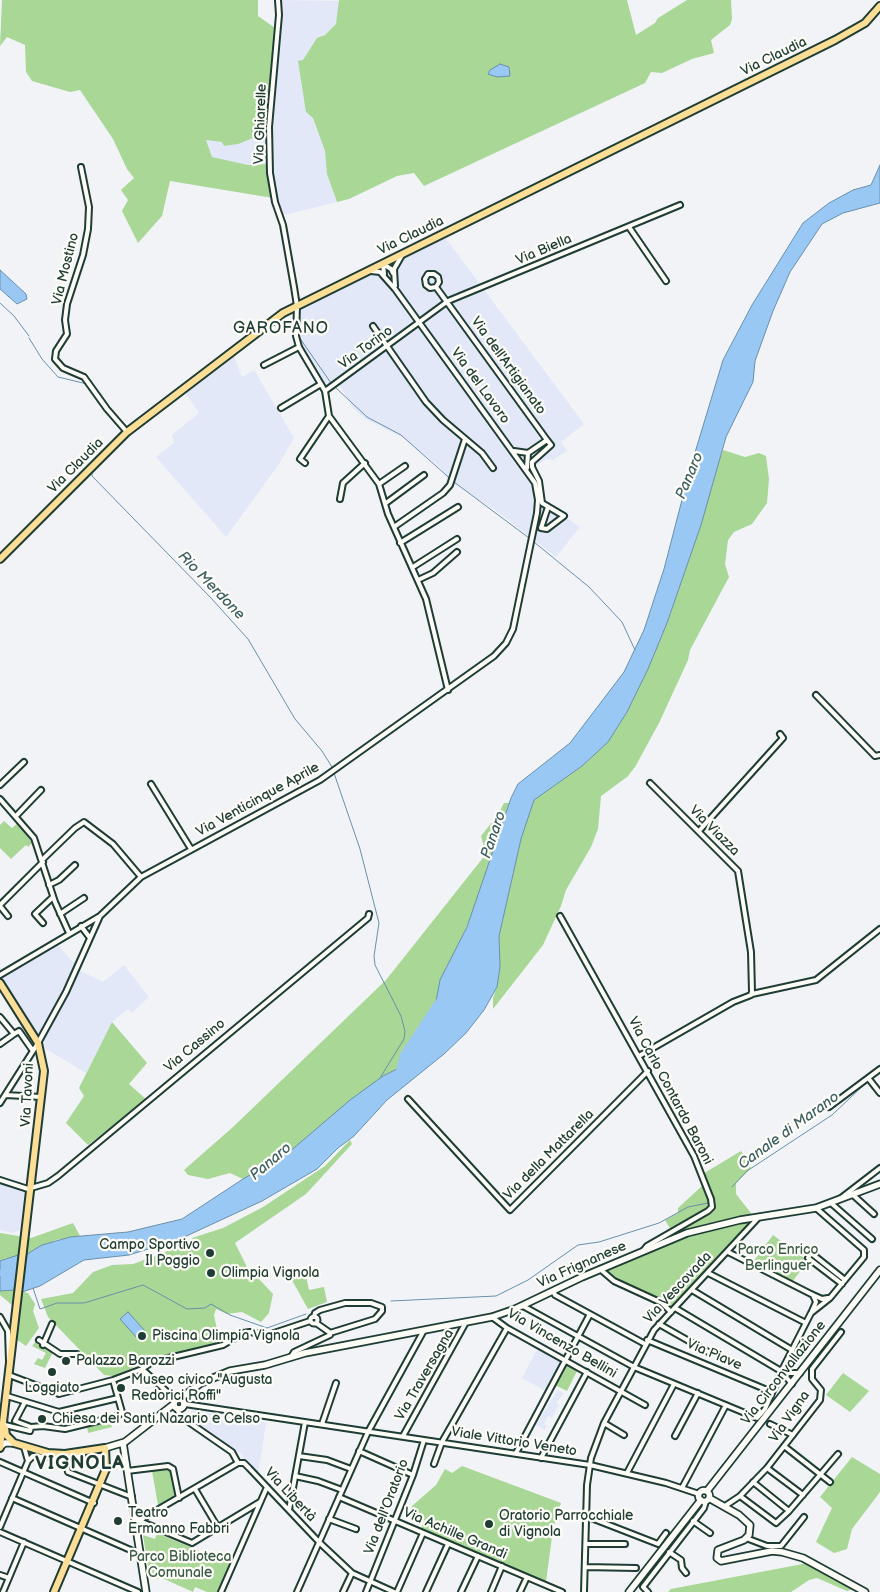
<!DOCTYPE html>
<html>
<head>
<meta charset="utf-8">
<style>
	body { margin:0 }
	canvas { display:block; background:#f1f3f7 }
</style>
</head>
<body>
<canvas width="880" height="1592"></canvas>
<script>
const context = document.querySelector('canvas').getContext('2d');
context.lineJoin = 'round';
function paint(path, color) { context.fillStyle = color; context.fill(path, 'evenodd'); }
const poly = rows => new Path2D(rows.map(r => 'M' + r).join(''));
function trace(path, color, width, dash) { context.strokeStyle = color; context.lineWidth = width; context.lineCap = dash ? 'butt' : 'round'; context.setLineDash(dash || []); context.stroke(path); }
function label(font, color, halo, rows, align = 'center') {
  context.font = font + ' "Balsamiq Sans",sans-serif'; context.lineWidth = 4.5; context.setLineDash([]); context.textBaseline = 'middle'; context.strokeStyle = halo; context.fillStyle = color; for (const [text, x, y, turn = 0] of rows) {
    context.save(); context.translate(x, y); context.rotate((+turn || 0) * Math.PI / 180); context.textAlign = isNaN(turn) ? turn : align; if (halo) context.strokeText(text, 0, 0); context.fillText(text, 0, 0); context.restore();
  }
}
paint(poly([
	[278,0,340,1,336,24,325,35,317,39,303,60,313,118,325,151,327,174,337,202,280,216,271,194,267,164,248,165,212,157,206,140,222,142,253,138,260,93,269,95,279,17],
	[441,232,584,424,561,442,567,451,553,460,546,459,536,466,542,483,543,502,580,527,556,557,495,510,447,479,441,468,404,438,367,420,353,408,336,379,322,389,298,339,296,308],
	[232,352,242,377,254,370,294,438,279,464,226,537,156,457,174,443,172,435,199,413,184,391],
	[56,942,79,970,103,982,124,965,149,997,132,1013,128,1009,112,1022,86,1073,36,1043,0,985,0,973],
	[0,1184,27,1192,22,1229,13,1233,0,1230],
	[538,1348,562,1361,546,1391,522,1378],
	[558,1390,564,1393,556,1403,559,1405,552,1418,548,1416,544,1424,547,1426,545,1430,536,1425],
	[192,1410,266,1423,258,1475,243,1460,242,1454,223,1443,189,1418]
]), '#e2e8f7');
paint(poly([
	[2,0,258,0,258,16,278,30,269,95,260,93,253,138,238,144,224,146,222,142,206,140,212,157,248,165,268,164,273,198,170,181,162,216,138,243,122,211,128,200,121,190,134,178,127,169,113,139,80,90,70,92,32,81,26,72,25,45,7,37,0,46],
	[339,0,627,0,636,35,655,23,658,18,687,0,731,0,732,19,730,25,711,40,714,53,692,59,662,73,651,72,645,83,424,186,414,173,397,176,349,199,337,202,327,174,325,151,313,118,306,112,298,61,303,60,317,38,325,35,336,24],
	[723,450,745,457,759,453,766,456,769,479,767,503,752,524,734,532,728,540,725,564,729,577,690,650,688,660,659,723,635,767,627,777,601,796,598,829,591,847,566,890,561,906,543,945,493,1009,493,998,497,987,500,967,499,936,521,839,534,800,582,766,608,742,627,712,648,669,667,623,701,525,708,492],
	[504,803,509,803,475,907,456,951,440,980,434,1012,403,1055,401,1067,383,1076,288,1153,256,1172,243,1179,230,1173,208,1179,188,1175,184,1170,233,1127,386,980,486,854,481,836,497,816],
	[4,821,12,828,18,823,32,843,28,847,26,845,11,859,0,848,0,825],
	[112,1022,147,1063,129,1084,147,1100,88,1145,66,1123,84,1096,79,1088],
	[350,1140,352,1144,306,1194,235,1243,253,1279,258,1278,273,1294,269,1313,261,1322,242,1312,227,1314,216,1309,214,1315,219,1339,215,1345,151,1360,114,1376,104,1375,48,1317,41,1299,73,1293,93,1272,112,1265,133,1264,161,1254,195,1237,223,1228,263,1207,325,1166],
	[741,1151,751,1168,736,1183,736,1194,758,1222,676,1309,605,1276,600,1270,612,1261,648,1245,671,1230,665,1220,678,1213,678,1208,703,1185,701,1175],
	[73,1223,80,1236,56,1240,26,1255,0,1261,0,1233,31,1238],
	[773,1235,808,1261,792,1282,753,1262],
	[312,1267,315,1274,306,1276,309,1290,324,1287,327,1302,308,1309,288,1273],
	[15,1290,28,1293,35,1304,33,1311,39,1328,26,1346,16,1339,19,1311,0,1295,0,1291],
	[36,1341,38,1345,53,1352,45,1368,34,1364,38,1358,42,1360,46,1353,32,1346],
	[566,1363,578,1369,567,1391,555,1385],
	[843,1373,869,1391,850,1412,826,1395],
	[110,1420,112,1427,88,1433,87,1426],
	[852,1457,880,1474,880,1492,852,1529,847,1549,834,1553,816,1542,832,1508,820,1497],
	[462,1466,561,1503,553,1529,546,1582,421,1529,424,1520,409,1514,412,1506,436,1485,445,1469,452,1473],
	[170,1469,176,1495,158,1505,152,1471],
	[157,1533,230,1564,218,1592,207,1592,195,1587,193,1592,162,1578,150,1579,143,1535,155,1539],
	[808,1563,854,1587,853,1589,847,1591,817,1578,809,1580,791,1592,668,1592,671,1589]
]), '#a9d796');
const water = poly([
	[500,64,509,67,510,76,497,77,488,74,490,70,500,64],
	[880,165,880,203,843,213,822,224,790,272,773,311,755,361,753,382,726,437,701,525,667,623,648,669,627,712,608,742,582,766,534,800,521,839,499,936,500,967,497,987,484,1010,466,1033,444,1054,387,1100,354,1136,338,1148,317,1169,262,1201,180,1239,129,1255,84,1260,40,1286,22,1292,26,1255,32,1251,42,1245,70,1237,128,1232,182,1219,243,1179,288,1153,350,1100,383,1076,401,1067,403,1055,434,1012,440,980,467,927,511,798,518,784,570,743,624,672,644,630,664,569,690,469,723,360,752,305,803,223,829,203,853,190,871,185,880,165],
	[0,270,26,294,27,299,17,304,0,289,0,270],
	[18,1255,15,1290,0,1291,0,1261,18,1255],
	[128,1312,145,1331,137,1338,120,1319,128,1312]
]);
paint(water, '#9ac8f5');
trace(water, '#6990a8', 1);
trace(poly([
	[0,303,14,316,29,336],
	[299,310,299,337,331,383],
	[29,338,42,359,58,377,87,384],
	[335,387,367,417,401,435,454,482,529,538],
	[91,389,99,400],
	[104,460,128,436],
	[92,471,92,476,211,598,248,639,295,719,322,751,332,767],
	[534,542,589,587,622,622,635,650],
	[334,773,360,849,379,923,374,956,375,965,401,1016,405,1031,404,1039,380,1078],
	[732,1187,747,1171,832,1115,868,1081],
	[33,1288,40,1309,57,1303,84,1303,143,1285,187,1309,205,1308,211,1304,230,1315,267,1328,306,1314],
	[391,1301,496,1296,528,1280,578,1245,599,1242,659,1223,688,1207,708,1203]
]), '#6990a8', 1);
trace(poly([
	[398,1075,403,1055,438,1002],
	[0,1273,33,1266]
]), '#9ac8f5', 6);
const street = poly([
	[278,0,279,15,269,127,270,173,275,202,283,225,294,287,297,306,296,336,299,347,325,391,329,416,379,484,388,514,426,599,448,690],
	[81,167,89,207,88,229,83,255,67,304,65,320,67,334,56,351,55,359,63,368,84,377,107,409,127,432],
	[629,227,666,281],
	[384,274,383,264,391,269,393,273],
	[395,286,394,269,402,255],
	[436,287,430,288,426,285,425,279,428,274,434,274,438,277,439,282,436,287,547,440,528,453,514,451],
	[373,326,426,402,443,420,482,453,493,468],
	[264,365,299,347],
	[325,391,448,301,680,205],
	[281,408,321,384],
	[547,440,551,445,532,462,532,467,539,481,542,503,564,516,547,529,541,528,548,507],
	[305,463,300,459,329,416],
	[527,468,528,453],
	[379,484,405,466],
	[340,499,343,483,365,463],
	[386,503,424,475],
	[394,527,443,493,450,485,465,439],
	[400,543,458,507],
	[413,567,457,539],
	[418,580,433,573,457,552],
	[816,695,875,756,880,755],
	[151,784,191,849],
	[0,785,24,762],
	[0,799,34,838,55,902,69,933],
	[16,816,41,790],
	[699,831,783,738,780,734],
	[42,860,75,828,84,822,113,844,141,877],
	[49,885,59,880,75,865],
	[0,905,43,862],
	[0,906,8,916],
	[60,914,84,898],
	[560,916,694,1156,711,1199,712,1207,708,1211,647,1246,643,1251],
	[43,923,35,914,53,897],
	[81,926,90,938],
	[0,975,100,916],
	[752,994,816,980,880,929],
	[0,1017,14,1034,19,1031,33,1051],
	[0,1044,14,1034],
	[639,1056,733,1002,751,995,752,992,751,952,738,871,650,783],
	[869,1079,880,1093],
	[6,1095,41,1097],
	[408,1099,510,1210,648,1071],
	[0,1103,38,1043,66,992,100,916,141,877,320,780,494,656,506,643,513,629,537,513,538,500,535,483,395,289,380,272,371,271],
	[829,1107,880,1069],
	[0,1180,31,1190],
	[31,1188,48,1183,58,1176,368,918,369,914],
	[852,1194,874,1214],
	[841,1198,880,1168],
	[831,1203,872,1239],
	[728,1252,813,1295,822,1299,828,1298],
	[600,1269,614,1281,662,1303,671,1312],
	[708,1273,806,1323],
	[842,1284,808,1258,811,1253,845,1280],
	[692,1290,792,1350],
	[553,1291,555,1295,645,1344],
	[523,1306,634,1367,757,1418,765,1409,783,1368,811,1313,830,1298,864,1257,864,1250,816,1208],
	[675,1308,781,1371,792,1384],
	[812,1311,816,1302,813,1295],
	'310.5 1320a3.5 3.5 0 1 1 7 0a3.5 3.5 0 1 1-7 0Z',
	[0,1317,8,1331,9,1361],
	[314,1317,315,1313,320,1310,345,1303,371,1303,382,1307,382,1311,375,1319,330,1333],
	[492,1317,507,1328,645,1405],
	[659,1324,710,1353],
	[39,1340,60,1354,77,1354],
	[647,1340,772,1392],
	[43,1345,52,1324],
	[291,1357,294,1352,330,1335,329,1332,316,1323],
	[783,1368,790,1373,800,1373],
	[142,1369,176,1400],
	[9,1375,59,1394,113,1380,142,1369,152,1362,223,1345,243,1333,250,1332,268,1335,310,1321],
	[7,1396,59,1412,118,1398],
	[185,1404,590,1465,666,1483,699,1494],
	[177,1408,180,1416,232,1452,238,1463],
	[604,1423,624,1435],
	[322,1424,336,1383],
	[770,1424,793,1435],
	[5,1425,30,1431,31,1427,15,1421,25,1402],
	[31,1427,43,1426,65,1429,118,1416,122,1412,113,1380],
	[403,1436,465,1324],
	[675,1436,698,1393],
	[784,1446,830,1482],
	[359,1451,413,1475],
	[516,1453,590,1314],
	[299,1456,327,1460,351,1469],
	[59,1458,66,1462,68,1472,132,1497],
	[541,1458,587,1372],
	[28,1461,33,1456,59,1458,83,1454],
	[0,1462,94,1503],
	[238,1463,244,1463,249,1468,319,1542,352,1573,394,1592],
	[434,1464,442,1442,507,1328],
	[767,1468,803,1495],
	[127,1471,168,1466,173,1469,179,1498],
	[627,1473,674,1384],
	[295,1476,318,1481,342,1490],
	[753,1482,789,1511],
	[682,1488,726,1405],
	[195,1489,217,1526],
	[740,1496,776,1523,789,1511,838,1454],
	[339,1497,562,1592],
	[12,1498,142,1555],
	[725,1506,740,1496,767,1468,820,1400,821,1390,812,1379,812,1369,841,1332],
	[289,1510,305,1422],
	[586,1516,658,1544,666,1533],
	[135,1519,192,1543,260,1502],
	[329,1519,356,1529],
	[140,1520,238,1463],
	[693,1521,710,1533],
	[0,1527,28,1461,24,1447],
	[0,1532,138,1592],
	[746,1538,767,1546,781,1546,804,1517],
	[586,1544,625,1544],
	[669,1552,681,1560,682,1568,686,1573],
	[585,1567,636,1568],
	[0,1575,9,1578],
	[3,1592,24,1542],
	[221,1592,267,1487],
	[297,1592,368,1432,423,1332],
	[343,1592,352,1573],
	[366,1592,413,1475,424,1440],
	[397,1592,423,1533],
	[426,1592,448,1544],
	[461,1592,478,1556],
	[491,1592,502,1566],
	[520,1592,527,1577],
	[584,1592,587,1485,591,1458,604,1423,654,1330,759,1217],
	[648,1592,643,1587,704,1508,706,1501]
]);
const secondary = poly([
	[181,1398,201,1383,230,1371,265,1365,305,1353,492,1317,515,1309,582,1277,687,1233,740,1220,816,1208,880,1184],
	'174 1404a5 5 0 1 1 10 0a5 5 0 1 1-10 0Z',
	[123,1443,146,1592],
	[1,1446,5,1443,14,1443],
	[105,1448,125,1442,174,1404],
	'698.5 1496a5.5 5.5 0 1 1 11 0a5.5 5.5 0 1 1-11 0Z',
	[707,1491,880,1270],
	[709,1498,739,1515,750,1525,749,1535,744,1540,718,1550,717,1558,721,1561,772,1551,782,1552,803,1558,865,1592],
	[629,1592,701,1500]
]);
const primary = poly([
	[0,559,127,432,283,313,835,40,865,23,880,6],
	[0,983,38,1043,44,1071,0,1448],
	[5,1428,6,1435,14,1443,48,1453,65,1454,105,1448,106,1469,54,1592]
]);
trace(street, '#1f3d34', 8);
trace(secondary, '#1f3d34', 9);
trace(primary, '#1f3d34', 10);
trace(street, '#fdfcf7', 4);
trace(secondary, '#fdfcf7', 5.5);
trace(primary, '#fdde96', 6);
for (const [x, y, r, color] of [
	[210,1253,5,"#1f3d34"],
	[211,1273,5,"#1f3d34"],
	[142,1336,5,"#1f3d34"],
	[66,1361,5,"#1f3d34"],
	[52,1372,5,"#1f3d34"],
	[121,1388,5,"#1f3d34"],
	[42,1419,5,"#1f3d34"],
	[118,1521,5,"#1f3d34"],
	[489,1524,5,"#1f3d34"]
]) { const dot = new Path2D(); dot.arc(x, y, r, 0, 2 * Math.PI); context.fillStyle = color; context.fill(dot); trace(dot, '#fdfcf7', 2); }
label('14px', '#1f3d34', '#fdfcf7', [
	["Via Claudia",774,57,-26],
	["Via Ghiarelle",261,124,-88],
	["Via Claudia",411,236,-26],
	["Via Biella",544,250,-23],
	["Via Mostino",66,269,-76],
	["Via Torino",366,348,-36],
	["Via dell'Artigianato",508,366,54],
	["Via del Lavoro",480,386,54],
	["Via Claudia",76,466,-45],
	["Via Venticinque Aprile",258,800,-29],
	["Via Viazza",714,831,45],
	["Via Cassino",195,1046,-40],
	["Via Carlo Contardo Baroni",670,1091,62],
	["Via Tavoni",28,1095,-87],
	["Via della Mattarella",549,1155,-45],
	["Via Frignanese",582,1265,-24],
	["Via Vescovada",678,1288,-47],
	["Via Vincenzo Bellini",562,1344,30],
	["Via Piave",714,1355,23],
	["Via Circonvallazione",784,1373,-52],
	["Via Traversagna",425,1375,-60],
	["Via Vigna",790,1417,-55],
	["Viale Vittorio Veneto",514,1442,9],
	["Via Libertà",290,1495,47],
	["Via dell'Oratorio",387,1507,-69],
	["Via Achille Grandi",455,1534,23]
]);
label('14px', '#1f3d34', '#fdfcf7', [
	["Campo Sportivo",200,1245,"right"],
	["Il Poggio",200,1261,"right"],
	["Olimpia Vignola",221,1273],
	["Piscina Olimpia Vignola",152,1336],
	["Palazzo Barozzi",76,1361],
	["Museo civico \"Augusta",131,1380],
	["Redorici Roffi\"",131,1396],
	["Loggiato",52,1388,"center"],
	["Chiesa dei Santi Nazario e Celso",52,1419],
	["Teatro",128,1513],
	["Ermanno Fabbri",128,1529],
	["Oratorio Parrocchiale",499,1516],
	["di Vignola",499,1532]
], 'left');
label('14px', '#3b5c48', '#fdfcf7', [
	["Parco Enrico",778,1250],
	["Berlinguer",778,1266],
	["Parco Biblioteca",180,1557],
	["Comunale",180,1573]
]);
label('italic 15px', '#3e6064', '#fdfcf7', [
	["Panaro",690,476,-67],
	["Rio Merdone",211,586,46],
	["Panaro",494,835,-71],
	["Canale di Marano",789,1131,-36],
	["Panaro",271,1162,-40]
]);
context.letterSpacing = '1px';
label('16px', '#1f3d34', '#fdfcf7', [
	["GAROFANO",281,329]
]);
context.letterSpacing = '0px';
context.letterSpacing = '1px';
label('bold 19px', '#1f3d34', '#fdfcf7', [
	["VIGNOLA",80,1464]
]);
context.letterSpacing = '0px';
</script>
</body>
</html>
